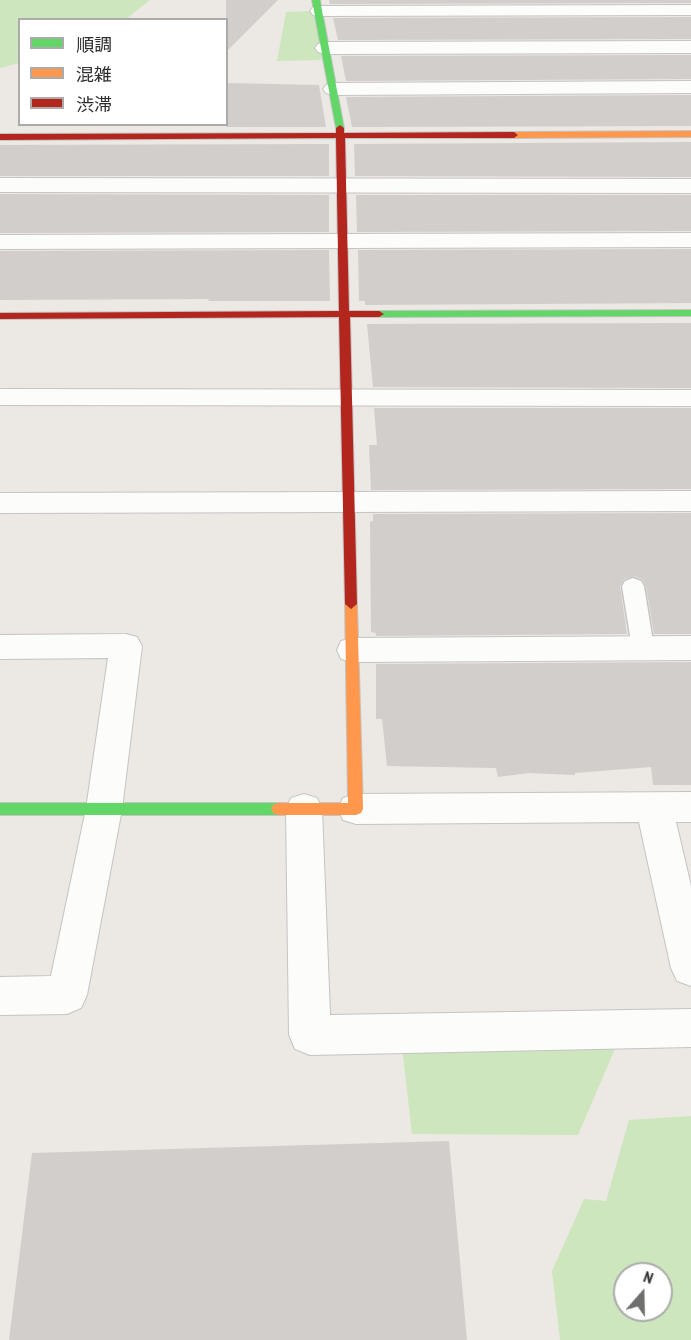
<!DOCTYPE html>
<html>
<head>
<meta charset="utf-8">
<style>
	body { margin:0 }
	#map { position:relative; width:691px; height:1340px; overflow:hidden; background:#ece8e4; font-family:"PT Sans Narrow","Noto Sans JP",sans-serif }
	canvas { display:block }
	.legend { position:absolute; left:18px; top:18px; width:210px; height:108px; box-sizing:border-box; background:#fff; border:2px solid #ababab; margin:0; padding:8px 10px; list-style:none; font-size:18px; color:#2e2e2e }
	.legend li { display:flex; align-items:center; gap:12px; height:30px }
	.legend b { width:30px; border:2px solid #ababab }
	.north { position:absolute; left:613px; top:1262px; width:60px; height:60px; box-sizing:border-box; background:#fff; border:2px solid #ababab; border-radius:50%; rotate:20deg; font-size:16px; font-weight:700; line-height:24px; text-align:center; color:#2e2e2e }
	.north::after { content:''; display:block; margin:auto; width:21px; height:27px; background:#706f6e; clip-path:polygon(50% 0,100% 100%,50% 72%,0 100%) }
</style>
</head>
<body>
<div id="map">
<canvas width="691" height="1340"></canvas>
<ul class="legend">
<li><b style="height:8px;background:#63d668"></b>順調</li>
<li><b style="height:8px;background:#ff974d"></b>混雑</li>
<li><b style="height:8px;background:#b3261e"></b>渋滞</li>
</ul>
<div class="north">N</div>
</div>
<script>
const context = document.querySelector('canvas').getContext('2d');
context.lineJoin = 'round';
function paint(path, color) { context.fillStyle = color; context.fill(path, 'evenodd'); }
const poly = rows => new Path2D(rows.map(r => 'M' + r).join(''));
function trace(path, color, width, dash) { context.strokeStyle = color; context.lineWidth = width; context.lineCap = dash ? 'butt' : 'round'; context.setLineDash(dash || []); context.stroke(path); }
paint(poly([
	[0,0,150,0,126,19,20,20,19,63,0,68],
	[314,11,322,60,277,61,286,12],
	[618,1042,578,1135,412,1134,402,1047],
	[691,1116,691,1340,560,1340,552,1271,584,1199,606,1201,629,1120],
	[625,1274,661,1274,661,1310,625,1310]
]), '#cee6be');
paint(poly([
	[226,0,278,0,226,52],
	[329,0,691,0,691,3,330,4],
	[691,17,691,39,338,40,333,18],
	[691,55,691,79,346,81,341,56],
	[226,83,319,85,326,127,226,127],
	[691,95,691,126,352,127,346,97],
	[691,142,691,177,355,176,354,144],
	[329,144,329,176,0,176,0,145],
	[0,194,329,195,329,232,0,233],
	[356,195,691,195,691,231,357,232],
	[691,249,691,303,365,305,365,301,359,301,358,250],
	[329,250,330,301,208,301,209,299,0,300,0,251],
	[691,323,691,388,373,387,367,324],
	[374,408,691,408,691,489,371,490,369,445,377,445],
	[691,513,691,634,654,634,646,586,642,579,634,576,624,579,620,586,627,634,376,636,376,633,371,632,370,522,373,521,373,514],
	[691,662,691,785,653,785,651,767,575,773,575,775,529,773,498,777,496,768,387,766,382,719,376,719,376,664],
	[449,1141,467,1340,9,1340,32,1153]
]), '#d1cecb');
const lane = poly([
	[633,578,641,581,644,586,654,648,651,654,643,656,635,654,632,648,622,586,625,581,633,578]
]);
const street = poly([
	[691,5,691,15,319,16,313,15,310,11,313,7,319,6,691,5],
	[691,41,691,53,325,54,318,52,315,48,318,44,325,42,691,41],
	[691,81,691,93,333,95,326,93,323,89,326,85,333,83,691,81],
	[0,178,691,179,691,193,0,192,0,178],
	[691,233,691,247,0,249,0,235,691,233],
	[0,389,691,390,691,406,0,405,0,389],
	[691,491,691,511,0,513,0,493,691,491],
	[126,634,137,637,142,646,122,809,87,995,81,1008,67,1014,0,1015,0,977,51,976,86,809,108,658,0,659,0,635,126,634],
	[691,636,691,660,353,662,341,659,337,650,341,641,353,638,691,636],
	[691,792,691,822,676,822,691,886,691,986,677,981,671,968,639,822,356,824,343,820,338,809,343,798,356,794,691,792],
	[304,794,317,798,322,809,330,1015,691,1009,691,1047,310,1055,295,1049,289,1035,286,809,291,798,304,794]
]);
const fast = poly([
	[312,0,320,0,344,128,340,131,336,128,312,0],
	[691,310,691,316,379,317,374,314,379,311,691,310],
	[0,803,278,803,283,805,285,809,283,813,278,815,0,815,0,803]
]);
const slow = poly([
	[691,131,691,137,514,138,510,135,514,132,691,131],
	[351,599,357,604,363,809,361,813,356,815,278,815,273,813,271,809,273,805,278,803,348,803,345,604,351,599]
]);
const jam = poly([
	[340,125,344,128,344,133,514,132,518,135,514,138,345,138,349,311,379,311,384,314,379,317,350,317,357,604,351,609,345,604,339,317,0,319,0,313,339,311,336,138,0,140,0,134,336,133,336,128,340,125]
]);
trace(lane, '#c5c4c5', 3);
trace(street, '#c5c4c5', 2);
trace(fast, '#c5c4c5', 2);
trace(slow, '#c5c4c5', 2);
trace(jam, '#c5c4c5', 2);
paint(lane, '#fcfcfb');
paint(street, '#fcfcfb');
paint(fast, '#63d668');
paint(slow, '#ff974d');
paint(jam, '#b3261e');
</script>
</body>
</html>
